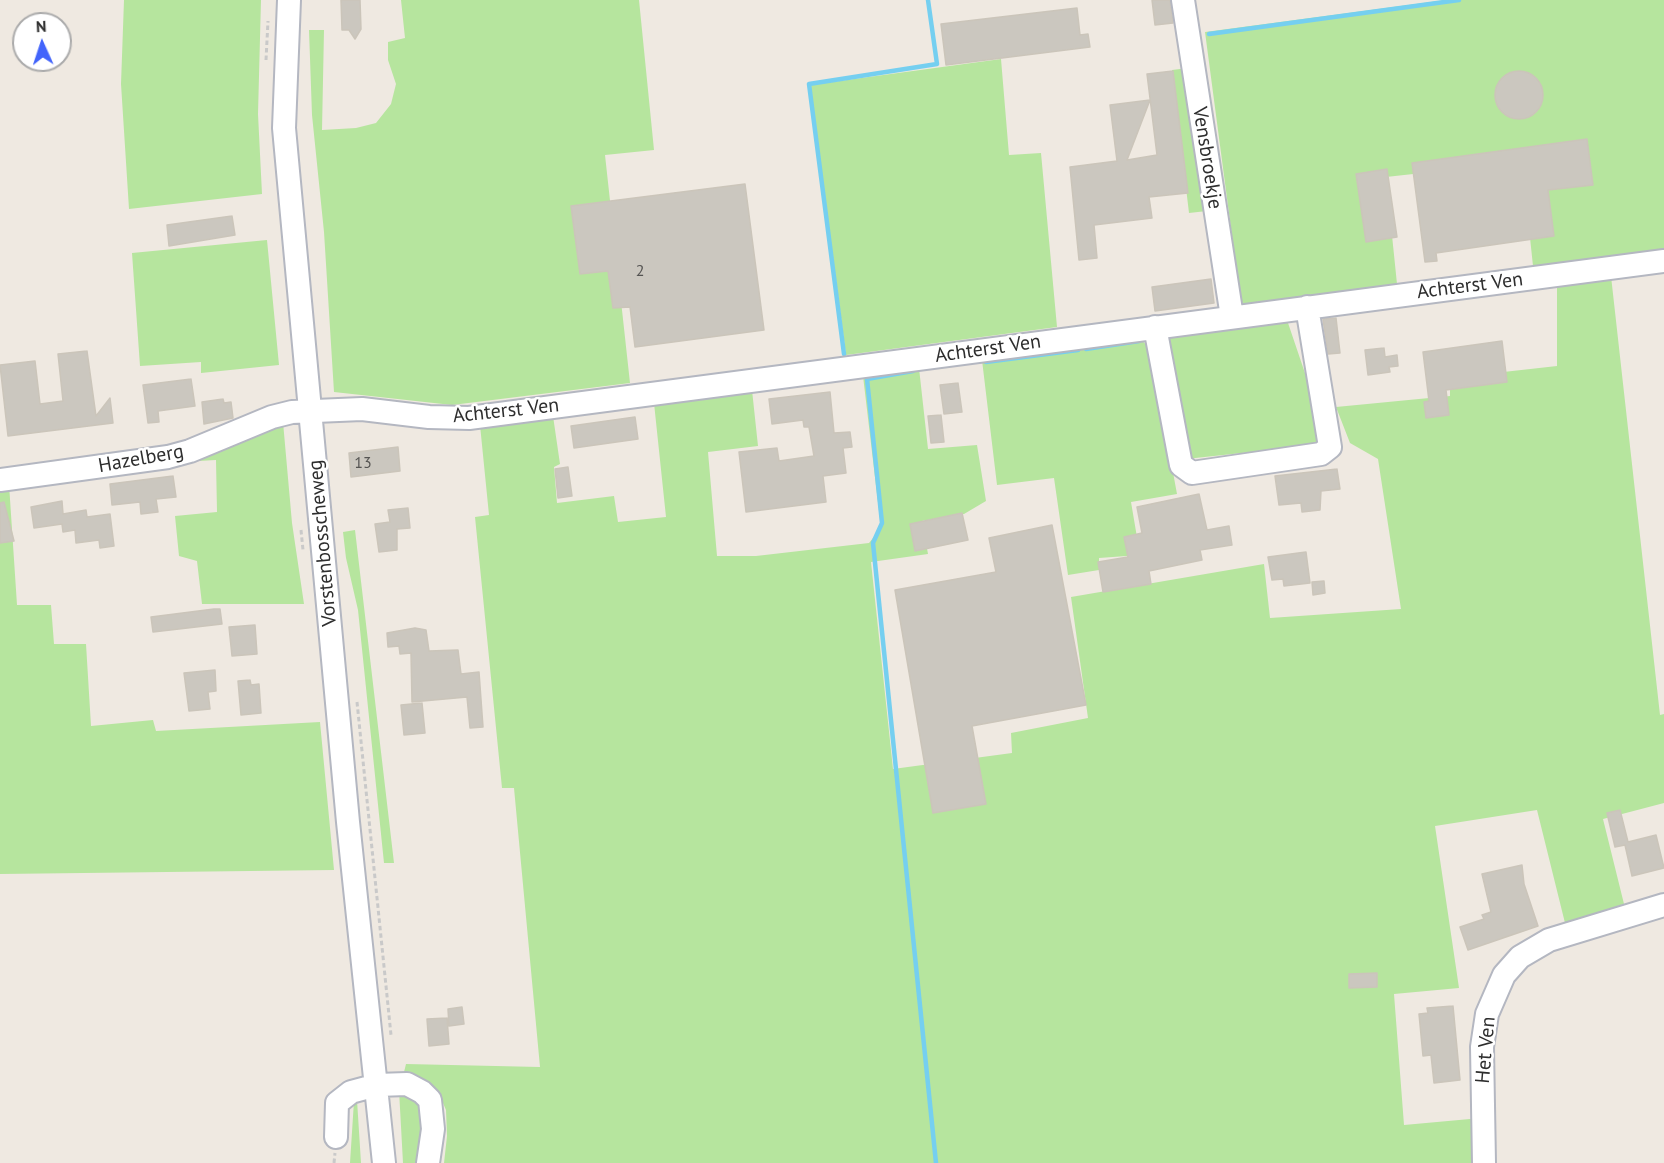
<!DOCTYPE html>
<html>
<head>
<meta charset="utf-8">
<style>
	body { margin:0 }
	#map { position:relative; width:1664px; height:1163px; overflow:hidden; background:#efe9e1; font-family:"PT Sans",sans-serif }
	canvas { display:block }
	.north { position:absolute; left:12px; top:12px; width:60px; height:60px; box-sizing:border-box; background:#fff; border:2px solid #ababab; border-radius:50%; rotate:357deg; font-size:16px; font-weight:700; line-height:24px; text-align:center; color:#2e2e2e }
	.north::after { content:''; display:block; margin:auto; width:21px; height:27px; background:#4264fb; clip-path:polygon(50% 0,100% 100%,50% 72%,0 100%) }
</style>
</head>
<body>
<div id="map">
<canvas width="1664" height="1163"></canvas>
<div class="north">N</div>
</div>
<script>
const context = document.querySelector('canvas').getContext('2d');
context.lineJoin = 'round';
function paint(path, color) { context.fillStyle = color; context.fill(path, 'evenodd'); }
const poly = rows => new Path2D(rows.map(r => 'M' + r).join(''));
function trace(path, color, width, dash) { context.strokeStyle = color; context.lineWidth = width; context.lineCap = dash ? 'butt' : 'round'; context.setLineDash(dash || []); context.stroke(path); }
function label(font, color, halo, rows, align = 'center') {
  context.font = font + ' "PT Sans",sans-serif'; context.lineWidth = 5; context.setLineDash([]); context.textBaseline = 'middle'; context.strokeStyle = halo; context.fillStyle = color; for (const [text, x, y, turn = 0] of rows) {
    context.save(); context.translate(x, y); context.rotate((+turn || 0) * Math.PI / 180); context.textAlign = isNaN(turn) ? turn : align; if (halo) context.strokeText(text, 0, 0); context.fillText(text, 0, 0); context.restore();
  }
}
paint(poly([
	[124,0,261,0,258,114,262,194,129,209,121,84],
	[401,0,639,0,654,150,605,155,630,383,452,405,334,392,324,232,312,115,309,30,324,30,322,130,356,128,376,123,391,104,396,84,388,60,388,42,405,38],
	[1446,0,1664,0,1664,249,1533,266,1522,162,1386,177,1397,284,1241,304,1205,32],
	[1001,59,1009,155,1041,153,1057,327,846,355,810,85],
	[1188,68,1207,211,1189,213,1172,70],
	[267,240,279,365,201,373,201,362,140,366,132,253],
	[1611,276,1660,715,1664,714,1664,803,1603,819,1624,904,1565,923,1537,810,1435,826,1459,988,1394,994,1404,1125,1481,1118,1478,1163,444,1163,447,1136,446,1110,440,1096,403,1076,406,1064,540,1067,514,788,502,788,475,517,489,515,480,425,553,416,560,464,554,467,557,503,614,496,618,522,666,517,654,403,752,390,758,446,708,452,717,556,756,556,869,543,881,528,863,376,919,368,928,449,977,445,986,501,964,514,922,521,928,554,871,562,893,769,1012,753,1011,733,1088,718,1071,597,1264,564,1270,618,1401,609,1378,459,1350,443,1336,407,1450,396,1450,378,1557,366,1557,283],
	[1287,320,1329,444,1263,457,1251,452,1186,459,1167,336],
	[1140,339,1150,348,1177,494,1131,502,1140,555,1099,558,1099,570,1068,575,1054,478,997,485,982,360],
	[283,422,292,523,304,604,202,604,197,561,179,556,175,516,217,512,216,460,180,462],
	[9,484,17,605,51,605,54,644,86,644,91,726,153,720,156,731,320,722,334,870,0,874,0,485],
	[355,530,394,863,384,863,358,610,346,558,343,532],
	[399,1090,426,1105,423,1163,403,1163],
	[357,1100,361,1163,350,1163,354,1101]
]), '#b6e59e');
trace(poly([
	[1209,34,1459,0],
	[1086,349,1139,341],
	[844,354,809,84,937,64,928,0],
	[986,362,1078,350],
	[913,371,867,379,882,523,873,543,936,1163]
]), '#75cff0', 4.5);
const building = poly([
	[341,0,360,0,361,29,355,39,349,30,342,30,341,0],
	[1152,0,1170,0,1173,23,1155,25,1152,0],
	[1077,8,1080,35,1088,34,1090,47,946,65,941,24,1077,8],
	[1173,71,1188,193,1149,197,1152,218,1094,225,1097,258,1079,260,1070,167,1117,161,1110,105,1150,100,1127,160,1157,155,1147,74,1173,71],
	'1495 95a24 24 0 1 1 48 0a24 24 0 1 1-48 0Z',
	[1587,139,1593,185,1548,190,1554,236,1436,253,1437,261,1425,262,1412,163,1587,139],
	[1387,169,1397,237,1366,242,1356,174,1387,169],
	[745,184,764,330,635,347,630,307,613,308,608,271,580,274,571,206,745,184],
	[232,216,235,235,169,246,167,225,232,216],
	[1211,279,1214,303,1155,311,1152,287,1211,279],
	[1336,318,1340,353,1328,354,1323,319,1336,318],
	[1502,341,1507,382,1446,390,1449,415,1426,418,1424,402,1429,401,1423,352,1502,341],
	[1384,348,1385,357,1397,355,1398,366,1389,367,1390,372,1368,375,1365,350,1384,348],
	[87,351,96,416,110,398,113,423,8,436,0,365,35,361,40,404,63,401,58,354,87,351],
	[191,379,195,406,158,411,159,422,148,423,143,385,191,379],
	[958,383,962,412,944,414,940,385,958,383],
	[830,392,834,433,850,432,852,447,843,448,846,473,823,476,826,502,746,512,739,452,777,448,779,461,814,456,809,427,804,427,803,420,772,424,769,399,830,392],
	[223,399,224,403,231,402,233,418,204,424,202,402,223,399],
	[941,415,944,442,931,443,928,416,941,415],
	[635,417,638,439,574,448,571,426,635,417],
	[398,447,400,471,351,477,349,453,398,447],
	[568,467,572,496,558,498,555,469,568,467],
	[1337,469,1340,489,1321,491,1320,510,1302,512,1301,503,1279,505,1275,476,1337,469],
	[173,476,176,497,156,499,158,512,141,514,140,502,112,505,110,484,173,476],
	[1199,494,1207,530,1229,526,1232,545,1200,550,1202,560,1149,571,1151,584,1103,592,1098,562,1128,557,1124,537,1142,533,1137,507,1199,494],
	[62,501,63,514,86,510,87,517,110,514,114,546,100,548,99,540,76,543,75,530,63,532,62,524,34,528,31,507,62,501],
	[4,502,14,541,0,543,0,503,4,502],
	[408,508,410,528,397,529,397,550,379,552,375,524,390,522,388,510,408,508],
	[962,513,968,540,915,551,910,524,962,513],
	[1052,525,1086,705,972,726,986,804,933,813,895,590,996,572,989,538,1052,525],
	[1306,552,1310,583,1284,586,1283,579,1272,580,1268,557,1306,552],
	[1324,581,1325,593,1313,595,1312,582,1324,581],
	[214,609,220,609,222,624,153,632,151,617,214,609],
	[255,625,257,654,232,656,229,627,255,625],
	[415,628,426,630,429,651,458,650,461,674,479,672,483,727,470,728,467,697,412,702,411,653,400,654,399,646,388,647,387,633,415,628],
	[215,670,216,691,208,692,210,709,189,711,184,673,215,670],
	[250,680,251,685,259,684,261,713,241,715,238,681,250,680],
	[422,703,425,733,404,735,401,705,422,703],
	[1620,810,1628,842,1656,835,1664,868,1632,876,1625,845,1615,847,1607,813,1620,810],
	[1522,865,1524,884,1538,926,1468,950,1460,927,1484,919,1482,915,1491,912,1482,874,1522,865],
	[1377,973,1377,987,1349,988,1349,974,1377,973],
	[1453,1006,1460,1080,1434,1083,1431,1055,1423,1056,1419,1014,1428,1013,1427,1008,1453,1006],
	[462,1007,464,1024,449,1026,448,1009,462,1007],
	[447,1018,449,1044,429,1046,427,1019,447,1018]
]);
paint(building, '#cbc7bf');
trace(building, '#cbc5ba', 1.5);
const minor = poly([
	[289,0,284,128,348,822,384,1163],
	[1183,0,1232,317],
	[1155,327,1181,465,1192,473,1321,454,1330,447,1307,307],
	[0,480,168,457,190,451,272,417,292,412,362,409,429,417,469,418,1664,261],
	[336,1137,337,1103,351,1092,377,1085,407,1084,422,1092,430,1100,433,1129,428,1163],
	[1484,1163,1482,1047,1487,1014,1504,975,1520,957,1549,940,1664,905]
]);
trace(minor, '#b4b7c1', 26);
trace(poly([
	[266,60,268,21],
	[301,530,303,550],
	[357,702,391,1035],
	[334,1163,335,1153]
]), '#c9c9c9', 3, [4.5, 3]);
trace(minor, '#fff', 22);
label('16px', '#555452', null, [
	["2",640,271],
	["13",363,463]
]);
label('20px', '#2e2e2e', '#fff', [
	["Vensbroekje",1207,158,81],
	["Achterst Ven",1470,286,-7],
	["Achterst Ven",988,349,-8],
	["Achterst Ven",506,411,-6],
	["Hazelberg",141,459,-10],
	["Vorstenbosscheweg",323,543,-95],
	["Het Ven",1486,1050,-85]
]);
</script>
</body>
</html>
